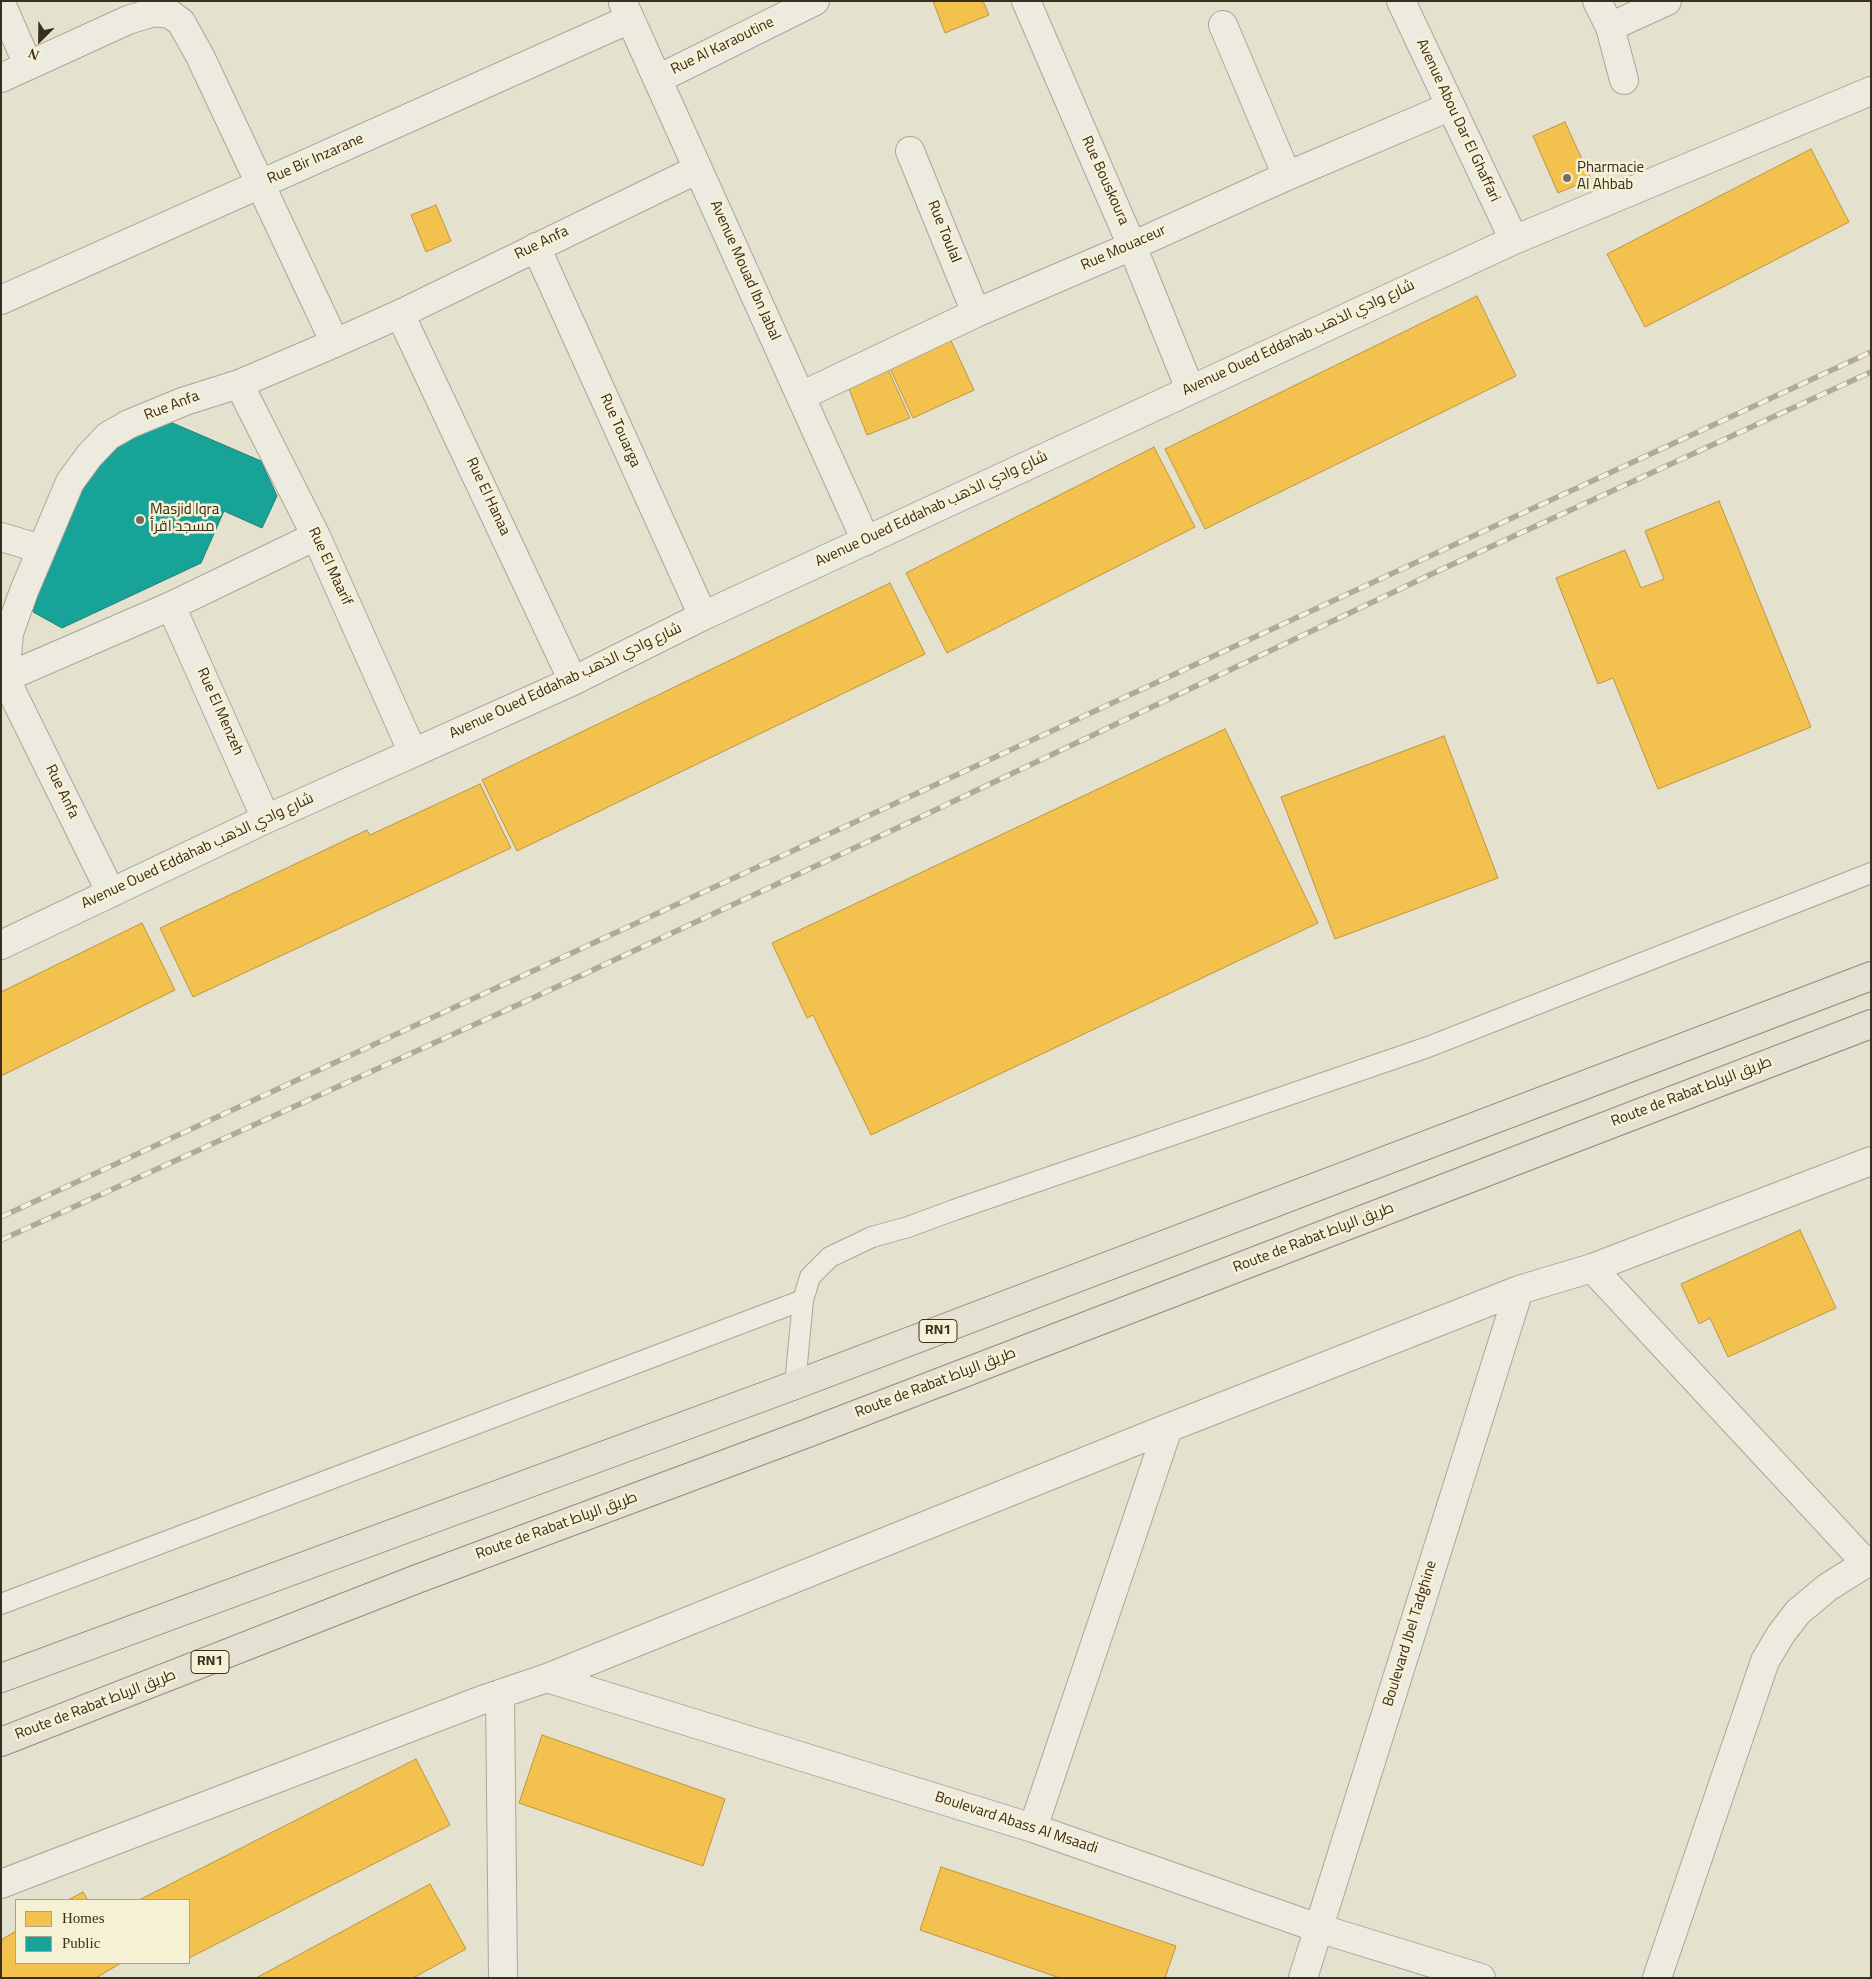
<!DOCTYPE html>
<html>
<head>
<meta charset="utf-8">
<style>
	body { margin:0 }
	#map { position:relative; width:1872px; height:1979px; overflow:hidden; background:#e5e1cf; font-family:Georgia,serif }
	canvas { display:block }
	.frame { position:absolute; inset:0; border:2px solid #3a2f1f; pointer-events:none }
	.legend { position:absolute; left:15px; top:1899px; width:175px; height:65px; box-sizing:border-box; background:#f6f0d5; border:1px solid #aba38c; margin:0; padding:6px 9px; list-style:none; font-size:15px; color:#3a2f1f }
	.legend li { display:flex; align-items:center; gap:10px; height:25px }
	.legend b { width:25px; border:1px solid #aba38c }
	.north { position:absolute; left:15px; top:15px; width:50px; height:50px; -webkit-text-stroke:4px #f6f0d5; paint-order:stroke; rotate:203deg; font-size:14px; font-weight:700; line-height:20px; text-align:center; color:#3a2f1f }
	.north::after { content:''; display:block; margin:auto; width:18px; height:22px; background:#3a2f1f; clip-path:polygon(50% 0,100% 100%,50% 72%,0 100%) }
</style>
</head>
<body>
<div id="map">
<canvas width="1872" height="1979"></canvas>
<div class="frame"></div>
<ul class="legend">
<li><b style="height:14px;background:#f2c14e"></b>Homes</li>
<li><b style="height:14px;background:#17a398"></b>Public</li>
</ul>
<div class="north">N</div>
</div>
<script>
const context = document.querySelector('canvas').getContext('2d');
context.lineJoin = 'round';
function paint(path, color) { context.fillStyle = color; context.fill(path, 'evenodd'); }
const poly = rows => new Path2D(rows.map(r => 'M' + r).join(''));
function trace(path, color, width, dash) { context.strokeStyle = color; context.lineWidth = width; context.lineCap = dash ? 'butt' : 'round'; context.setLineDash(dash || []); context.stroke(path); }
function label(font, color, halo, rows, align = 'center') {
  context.font = font + ' Georgia,Cairo,serif'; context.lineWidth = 5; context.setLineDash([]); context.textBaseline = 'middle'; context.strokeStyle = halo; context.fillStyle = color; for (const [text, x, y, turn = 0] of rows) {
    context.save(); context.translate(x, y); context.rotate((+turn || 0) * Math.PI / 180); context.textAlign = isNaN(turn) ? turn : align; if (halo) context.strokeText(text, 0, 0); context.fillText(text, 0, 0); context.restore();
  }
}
const homes = poly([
	[933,1,983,1,989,15,945,33,933,1],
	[1565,122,1591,179,1558,193,1533,136,1565,122],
	[1811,149,1849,222,1645,327,1607,254,1811,149],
	[436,205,451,241,426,252,411,215,436,205],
	[1477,296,1516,376,1205,529,1165,449,1477,296],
	[948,334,974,390,913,418,887,362,948,334],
	[885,363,910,418,867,435,845,379,885,363],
	[1154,447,1195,527,947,653,906,573,1154,447],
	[1719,501,1811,727,1658,789,1613,678,1598,684,1556,578,1625,550,1641,588,1664,579,1645,531,1719,501],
	[890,583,925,654,517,851,482,780,890,583],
	[1225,729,1318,923,871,1135,813,1015,807,1018,772,943,1225,729],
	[1444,736,1498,878,1335,939,1281,797,1444,736],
	[480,784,511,848,193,997,160,928,367,830,370,835,480,784],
	[142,923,175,990,1,1076,1,992,142,923],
	[1800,1230,1836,1308,1728,1357,1710,1318,1699,1324,1681,1284,1800,1230],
	[542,1735,725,1799,703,1866,519,1803,542,1735],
	[416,1759,450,1825,189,1958,189,1900,139,1900,416,1759],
	[941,1867,1176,1946,1165,1978,1060,1978,920,1930,941,1867],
	[430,1884,466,1949,413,1978,256,1978,430,1884],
	[83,1892,88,1900,68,1900,83,1892],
	[16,1931,16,1963,121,1963,96,1978,1,1978,1,1940,16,1931]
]);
paint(homes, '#f2c14e');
trace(homes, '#bb9540', 1);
const public = poly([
	[154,415,261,461,277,496,262,528,224,511,201,563,62,628,33,612,72,480,154,415]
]);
paint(public, '#17a398');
trace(public, '#228074', 1);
const lane = poly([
	[795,1385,803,1300,810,1277,830,1257,872,1237,908,1227,954,1210,1428,1047,1871,873],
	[1,1604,803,1300]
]);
const street = poly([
	[1026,1,1132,246,1190,389],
	[1401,1,1514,240],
	[1597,1,1610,27,1624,80],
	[1,3,28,65],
	[623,3,866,541],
	[1223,25,1287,176],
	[1610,27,1667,1],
	[1,78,128,20,154,12,170,14,181,22,200,56,335,343],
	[658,79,815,1],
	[910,151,976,313],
	[536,247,703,616],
	[1,300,630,19],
	[400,314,573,681],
	[239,384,316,536,413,753],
	[801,396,976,313,1132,246,1287,176,1449,107],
	[1,537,41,549],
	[171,606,266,819],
	[5,678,171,606,316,536],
	[111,893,5,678,9,633,24,591,70,482,89,456,108,436,129,424,185,401,239,384,335,343,400,314,698,169],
	[1,945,266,819,573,681,703,616,1514,240,1871,91],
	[1592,1268,1866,1563],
	[547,1678,1033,1828,1318,1928,1481,1978],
	[500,1694,503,1978],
	[1033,1828,1168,1428],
	[1,1884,482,1700,547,1678,1168,1428,1519,1290,1592,1268,1871,1161],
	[1303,1978,1519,1290],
	[1657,1978,1765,1661,1781,1634,1798,1612,1828,1587,1871,1560]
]);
const primary = poly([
	[1,1678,795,1385,1871,976],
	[1,1742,417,1579,808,1433,1871,1024]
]);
trace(lane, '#aaa697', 22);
trace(street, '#aaa697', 30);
trace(primary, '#908b7e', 30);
trace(lane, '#edeae0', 20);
trace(street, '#edeae0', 28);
trace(primary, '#e4e1d2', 28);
const rail = poly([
	[1,1217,1871,352],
	[1,1240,535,997,910,822,1438,571,1871,372]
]);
trace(rail, '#adaaa0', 5.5);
trace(rail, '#f6f0d5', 4, [11]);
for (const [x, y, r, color] of [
	[1567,178,5,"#766d5d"],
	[140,520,5,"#766d5d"]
]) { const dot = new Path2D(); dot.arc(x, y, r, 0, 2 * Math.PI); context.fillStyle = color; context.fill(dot); trace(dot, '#f6f0d5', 2); }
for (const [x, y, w] of [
	[938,1331,38],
	[210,1662,38]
]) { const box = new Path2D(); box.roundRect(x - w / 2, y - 11.5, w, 23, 4); context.fillStyle = '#f6f0d5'; context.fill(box); trace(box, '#3a2f1f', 1); }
label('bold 14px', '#3a2f1f', null, [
	["RN1",938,1331],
	["RN1",210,1662]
]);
label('15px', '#3a2f1f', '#f6f0d5', [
	["Rue Al Karaoutine",723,47,-26],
	["Avenue Abou Dar El Ghaffari",1457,121,65],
	["Rue Bir Inzarane",316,160,-24],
	["Rue Bouskoura",1104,181,66],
	["Rue Toulal",943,232,68],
	["Rue Anfa",542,244,-26],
	["Rue Mouaceur",1124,249,-24],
	["Avenue Mouad Ibn Jabal",744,271,66],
	["Avenue Oued Eddahab شارع وادي الذهب",1299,339,-25],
	["Rue Anfa",172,407,-21],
	["Rue Touarga",619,431,66],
	["Rue El Hanaa",487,497,65],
	["Avenue Oued Eddahab شارع وادي الذهب",932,510,-25],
	["Rue El Maarif",329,567,65],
	["Avenue Oued Eddahab شارع وادي الذهب",566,682,-25],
	["Rue El Menzeh",219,712,66],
	["Rue Anfa",61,792,64],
	["Avenue Oued Eddahab شارع وادي الذهب",198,852,-25],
	["Route de Rabat طريق الرباط",1692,1093,-21],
	["Route de Rabat طريق الرباط",1314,1239,-21],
	["Route de Rabat طريق الرباط",936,1384,-21],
	["Route de Rabat طريق الرباط",557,1527,-20],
	["Boulevard Jbel Tadghine",1411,1634,-73],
	["Route de Rabat طريق الرباط",96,1706,-21],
	["Boulevard Abass Al Msaadi",1016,1824,18]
]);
label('15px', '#3a2f1f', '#f6f0d5', [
	["Pharmacie",1577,169],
	["Al Ahbab",1577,186],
	["Masjid Iqra",150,511],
	["مسجد اقرأ",150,528]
], 'left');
</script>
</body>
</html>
